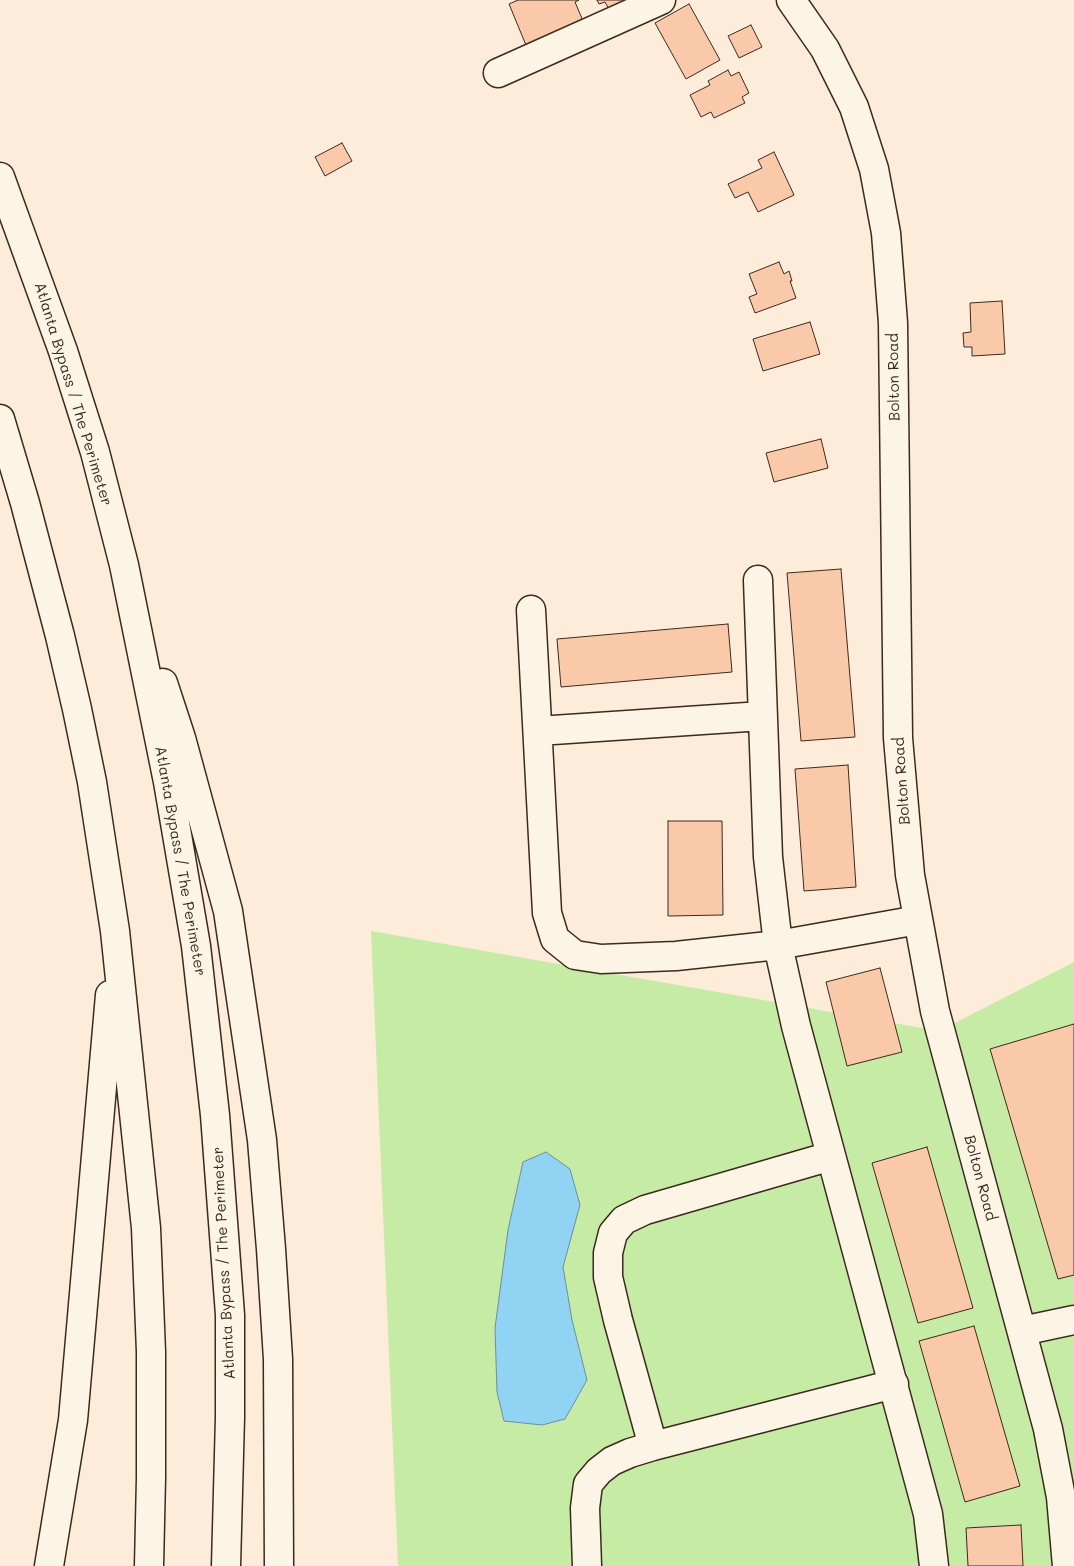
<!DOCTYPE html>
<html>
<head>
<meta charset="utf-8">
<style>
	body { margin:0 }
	canvas { display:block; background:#fcecd9 }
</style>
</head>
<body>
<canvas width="1074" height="1566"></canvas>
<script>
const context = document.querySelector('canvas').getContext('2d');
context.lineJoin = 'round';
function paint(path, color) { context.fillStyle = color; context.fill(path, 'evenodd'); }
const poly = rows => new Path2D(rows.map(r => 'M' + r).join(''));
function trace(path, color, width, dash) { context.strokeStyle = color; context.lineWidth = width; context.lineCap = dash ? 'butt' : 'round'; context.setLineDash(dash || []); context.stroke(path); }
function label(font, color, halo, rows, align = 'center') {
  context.font = font + ' Mali,sans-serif'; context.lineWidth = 4.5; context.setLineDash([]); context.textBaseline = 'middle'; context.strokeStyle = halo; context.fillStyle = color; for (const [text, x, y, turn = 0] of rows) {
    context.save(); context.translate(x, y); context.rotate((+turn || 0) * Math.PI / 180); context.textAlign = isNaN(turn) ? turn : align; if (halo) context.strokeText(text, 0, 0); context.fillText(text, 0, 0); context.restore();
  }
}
paint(poly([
	[371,931,939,1031,1074,962,1074,1566,398,1566]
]), '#c6eba5');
const water = poly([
	[546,1152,570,1169,580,1205,563,1267,572,1320,587,1380,565,1419,542,1425,504,1421,497,1392,495,1328,508,1230,523,1162,546,1152]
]);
paint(water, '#90d3f2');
trace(water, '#6e8f9d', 1);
const building = poly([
	[518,0,579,0,575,2,583,21,559,31,561,36,528,50,509,4,518,0],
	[597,0,640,0,612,15,605,2,599,4,597,0],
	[689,4,720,60,686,79,655,23,689,4],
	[751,25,762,47,739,58,728,36,751,25],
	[728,70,731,76,739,72,749,93,742,97,745,103,714,118,711,112,701,117,690,95,710,85,708,81,728,70],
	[342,143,352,161,325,176,315,157,342,143],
	[774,152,794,195,758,212,748,192,735,198,728,184,762,168,758,160,774,152],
	[779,262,784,274,789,271,792,281,790,281,796,298,755,313,749,297,757,294,749,274,779,262],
	[1002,301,1005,354,972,356,972,347,964,347,963,333,971,332,970,303,1002,301],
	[810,322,820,354,763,371,753,339,810,322],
	[821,439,828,468,774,482,766,453,821,439],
	[841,569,855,737,801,741,787,573,841,569],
	[728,624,732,672,561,687,557,639,728,624],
	[848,765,856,887,804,891,795,769,848,765],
	[668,821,722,821,723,915,668,916,668,821],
	[880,968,902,1052,847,1066,826,982,880,968],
	[1074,1024,1074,1275,1058,1279,990,1049,1074,1024],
	[927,1147,973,1308,918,1323,872,1163,927,1147],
	[974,1326,1020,1486,965,1502,919,1341,974,1326],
	[1021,1525,1023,1566,968,1566,966,1528,1021,1525]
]);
paint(building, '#fac9a9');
trace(building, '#3b2a1e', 1);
const minor = poly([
	[791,0,825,49,854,107,874,169,886,233,893,323,898,738,910,875,935,1011,1048,1429,1061,1497,1067,1566],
	[498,73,661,0],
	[758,580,768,857,778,945,796,1026,928,1514,934,1566],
	[531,610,547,913,555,939,575,955,601,959,676,956,778,945,918,920],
	[538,731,762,716],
	[1022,1331,1074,1320],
	[653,1446,618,1320,608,1277,608,1253,613,1233,624,1220,645,1210,831,1156],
	[587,1566,585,1508,588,1484,599,1471,612,1461,630,1453,653,1446,894,1384]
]);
const highway = poly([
	[0,177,63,351,95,452,124,565,168,782,196,946,215,1115,230,1315,230,1417,226,1566],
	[0,419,25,503,60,636,77,709,92,782,115,931,146,1228,151,1352,151,1478,149,1566],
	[163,683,181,738,228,911,262,1140,271,1249,278,1359,279,1566],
	[49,1566,73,1420,110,995]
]);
trace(minor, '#3b2a1e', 31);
trace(highway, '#3b2a1e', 31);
trace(minor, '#fcf5e5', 28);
trace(highway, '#fcf5e5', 28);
label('15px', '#3b2a1e', '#fcf5e5', [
	["Bolton Road",894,377,-91],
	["Atlanta Bypass / The Perimeter",73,394,73],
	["Bolton Road",902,781,-94],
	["Atlanta Bypass / The Perimeter",180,861,80],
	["Bolton Road",980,1178,75],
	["Atlanta Bypass / The Perimeter",224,1263,-93]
]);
</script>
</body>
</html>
